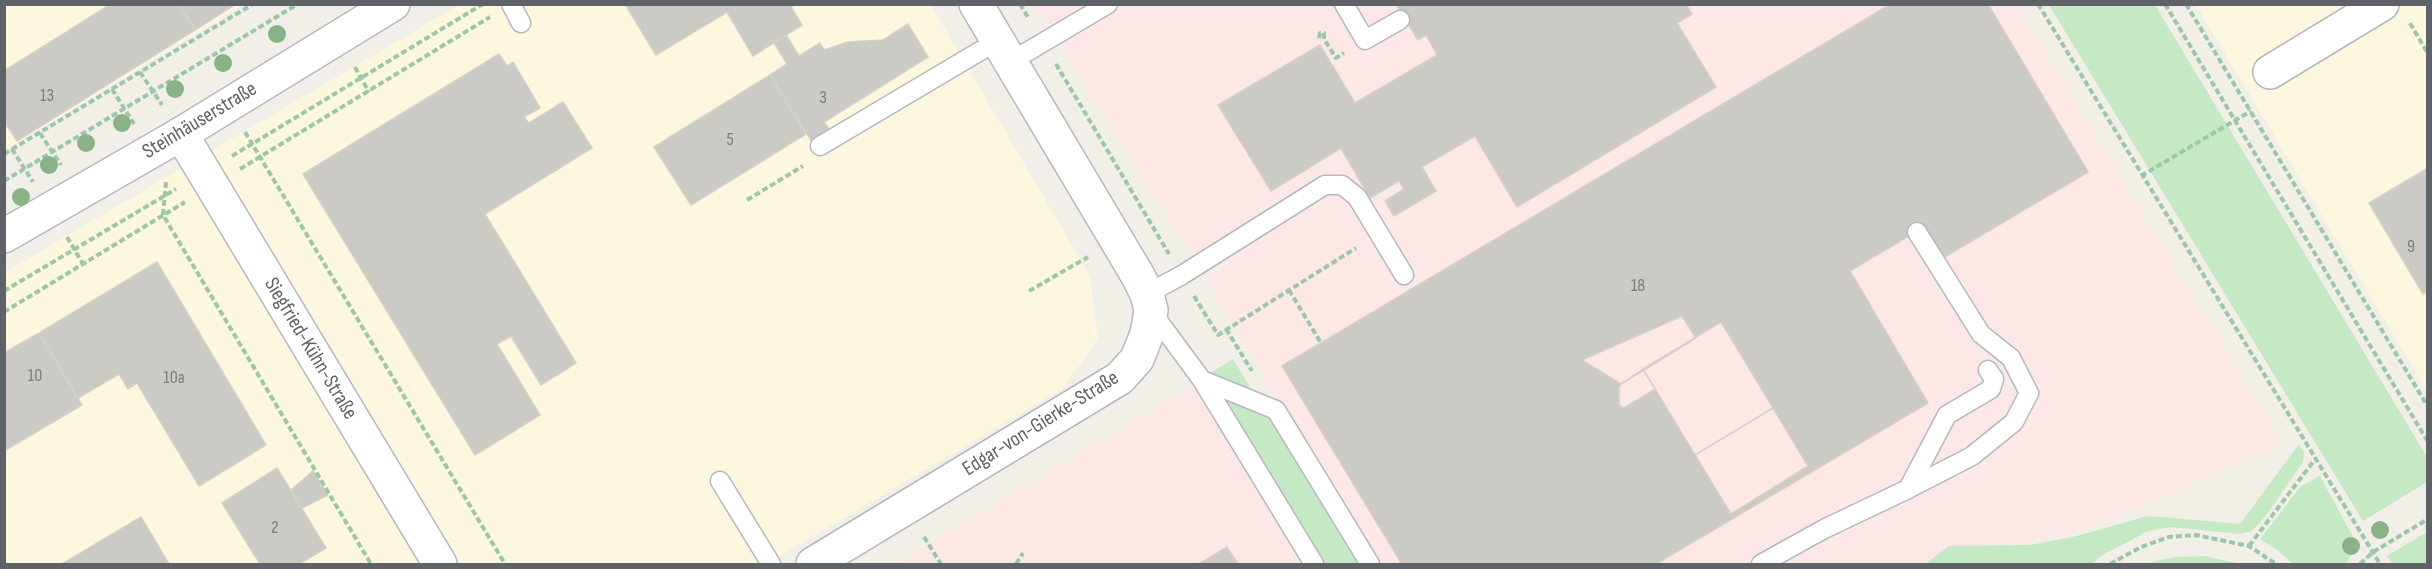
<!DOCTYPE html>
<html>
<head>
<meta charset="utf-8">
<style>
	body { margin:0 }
	#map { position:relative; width:2432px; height:569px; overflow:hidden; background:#f1efe8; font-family:"Sofia Sans Condensed",sans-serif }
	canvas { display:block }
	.frame { position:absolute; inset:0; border:6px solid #5f6368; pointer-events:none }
</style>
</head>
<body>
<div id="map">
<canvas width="2432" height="569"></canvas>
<div class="frame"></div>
</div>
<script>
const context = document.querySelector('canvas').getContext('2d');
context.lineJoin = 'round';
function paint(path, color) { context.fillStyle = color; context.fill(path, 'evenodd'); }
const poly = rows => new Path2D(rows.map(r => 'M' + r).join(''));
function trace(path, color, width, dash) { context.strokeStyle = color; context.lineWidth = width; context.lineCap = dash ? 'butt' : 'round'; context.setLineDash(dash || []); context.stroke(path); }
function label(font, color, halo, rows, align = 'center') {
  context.font = font + ' "Sofia Sans Condensed",sans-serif'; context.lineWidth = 4.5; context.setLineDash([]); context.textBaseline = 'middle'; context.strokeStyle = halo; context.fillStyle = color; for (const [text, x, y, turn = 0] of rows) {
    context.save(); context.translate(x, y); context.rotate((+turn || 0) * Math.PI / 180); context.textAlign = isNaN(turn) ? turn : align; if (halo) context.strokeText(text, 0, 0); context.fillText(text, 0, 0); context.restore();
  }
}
paint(poly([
	[5,5,242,5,5,151],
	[459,5,931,5,1090,276,1098,339,1063,388,766,564,5,564,4,273],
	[2196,5,2427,5,2427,391,2259,110]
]), '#fef7e0');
paint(poly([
	[1038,5,2015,5,2282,443,2139,508,2070,535,2026,542,1949,546,1925,564,1375,564,1248,348],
	[1194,386,1301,564,895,564]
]), '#fce8e6');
paint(poly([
	[2049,5,2155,5,2427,457,2427,482,2363,521],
	[1233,359,1358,564,1321,564,1205,376],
	[2299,444,2304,452,2303,462,2265,517,2252,531,2240,534,2171,527,2148,531,2101,556,2092,564,1925,564,1949,546,2030,545,2073,537,2148,516,2240,524],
	[2320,476,2357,544,2346,564,2293,564,2280,552,2260,539,2301,486],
	[2427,532,2427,564,2393,564,2387,556],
	[2204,556,2241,564,2148,564,2159,560,2177,557]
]), '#c5e8c5');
const building = poly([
	[111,4,179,4,195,30,17,141,4,121,4,71,111,4],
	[179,4,236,4,195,30,179,4],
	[625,4,795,4,791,7,802,25,753,56,727,12,656,55,625,4],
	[1396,4,1686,4,1692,14,1677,23,1716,87,1517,207,1475,136,1422,167,1436,191,1394,216,1385,201,1404,189,1399,181,1370,198,1341,148,1271,191,1218,105,1320,45,1355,103,1437,55,1426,35,1418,40,1396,4],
	[1891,4,1988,4,2088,172,1943,258,1924,227,1850,271,1928,403,1656,564,1399,564,1400,561,1282,366,1891,4],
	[908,24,928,57,824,122,830,131,812,142,770,75,787,64,774,43,786,35,799,56,820,43,824,50,848,42,883,40,908,24],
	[499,54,507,66,513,62,540,108,524,117,529,123,563,102,592,148,485,214,576,363,541,385,511,336,497,344,540,415,475,455,303,174,499,54],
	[770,75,806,134,691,205,654,147,770,75],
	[2428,168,2428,291,2423,294,2369,203,2428,168],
	[157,262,266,445,199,486,137,383,128,389,119,374,78,398,39,333,157,262],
	[1682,316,1696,338,1621,384,1582,360,1682,316],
	[1721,322,1773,408,1695,455,1643,369,1721,322],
	[39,333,82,405,4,451,4,353,39,333],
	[1643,369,1655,389,1624,408,1619,405,1619,388,1621,384,1643,369],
	[1773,408,1808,466,1731,514,1695,455,1773,408],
	[277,468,326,548,299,564,260,564,222,503,277,468],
	[313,471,328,495,302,508,291,490,313,471],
	[141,517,169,564,62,564,141,517],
	[1227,547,1238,564,1199,564,1227,547]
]);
paint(building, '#cccac5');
trace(building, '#d6d1c6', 1.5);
const lane = poly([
	[511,4,521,23],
	[1344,4,1365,40,1400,20],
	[1010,62,1108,4],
	[820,146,997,41],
	[1147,294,1182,275,1325,185,1342,185,1357,197,1404,275],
	[1151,311,1202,380,1314,564],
	[1202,380,1276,410,1370,564],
	[720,481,771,564],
	[1908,489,1947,415,1991,389,1994,379,1988,370],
	[1761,564,1824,529,1908,489,1972,456,2014,422,2029,393,2011,358,1981,334,1917,232]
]);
const street = poly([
	[2270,72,2382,4],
	[181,134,440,564],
	[813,564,1120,378,1137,359,1147,334,1151,310,1147,294,1138,276,976,4]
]);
const secondary = poly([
	[4,236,181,134,393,4]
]);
trace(lane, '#b5b8bc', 21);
trace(street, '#b5b8bc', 36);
trace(secondary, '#b6babf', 36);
trace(poly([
	[1020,4,1029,19],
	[2038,4,2380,564],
	[2165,4,2428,442],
	[2186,4,2428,407],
	[2410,23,2428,54],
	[1319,38,1320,33,1324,33,1324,39,1336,58,1344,53],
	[1056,64,1169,254],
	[355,67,369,92],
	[140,72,162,105],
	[112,89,134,124],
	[245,132,505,564],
	[40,133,61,165],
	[12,149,33,182],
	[4,154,253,4],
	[232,156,483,4],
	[240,169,490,17],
	[2141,176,2251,111],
	[4,181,298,4],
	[166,182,163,215,371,564],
	[747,200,803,166],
	[67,237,83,264],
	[1289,290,1321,343],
	[4,291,176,189],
	[1029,291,1088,257],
	[1194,296,1218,335,1356,248],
	[4,312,185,202],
	[1226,329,1252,371],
	[924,537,941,564],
	[2249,546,2316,458],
	[1016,564,1023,553],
	[2110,564,2141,547,2169,537,2196,535,2249,546,2276,564],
	[2360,564,2373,552,2428,519]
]), '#9cc7a9', 4, [6, 3]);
trace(lane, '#fff', 18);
trace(street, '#fff', 33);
trace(secondary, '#fff', 33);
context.fillStyle = '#89b387';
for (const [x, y] of [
	[277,34],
	[223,63],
	[175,89],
	[122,123],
	[86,143],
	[49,165],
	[21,197],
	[2380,530],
	[2351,546]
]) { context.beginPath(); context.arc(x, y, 9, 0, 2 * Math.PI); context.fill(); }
label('18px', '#7a7d7f', null, [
	["13",47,96],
	["3",823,98],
	["5",730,140],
	["9",2411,247],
	["18",1638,286],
	["10",35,376],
	["10a",174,378],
	["2",275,528]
]);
label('21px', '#5f6368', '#fff', [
	["Steinhäuserstraße",200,121,-31],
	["Siegfried-Kühn-Straße",310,349,59],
	["Edgar-von-Gierke-Straße",1041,424,-32]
]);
</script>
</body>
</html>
